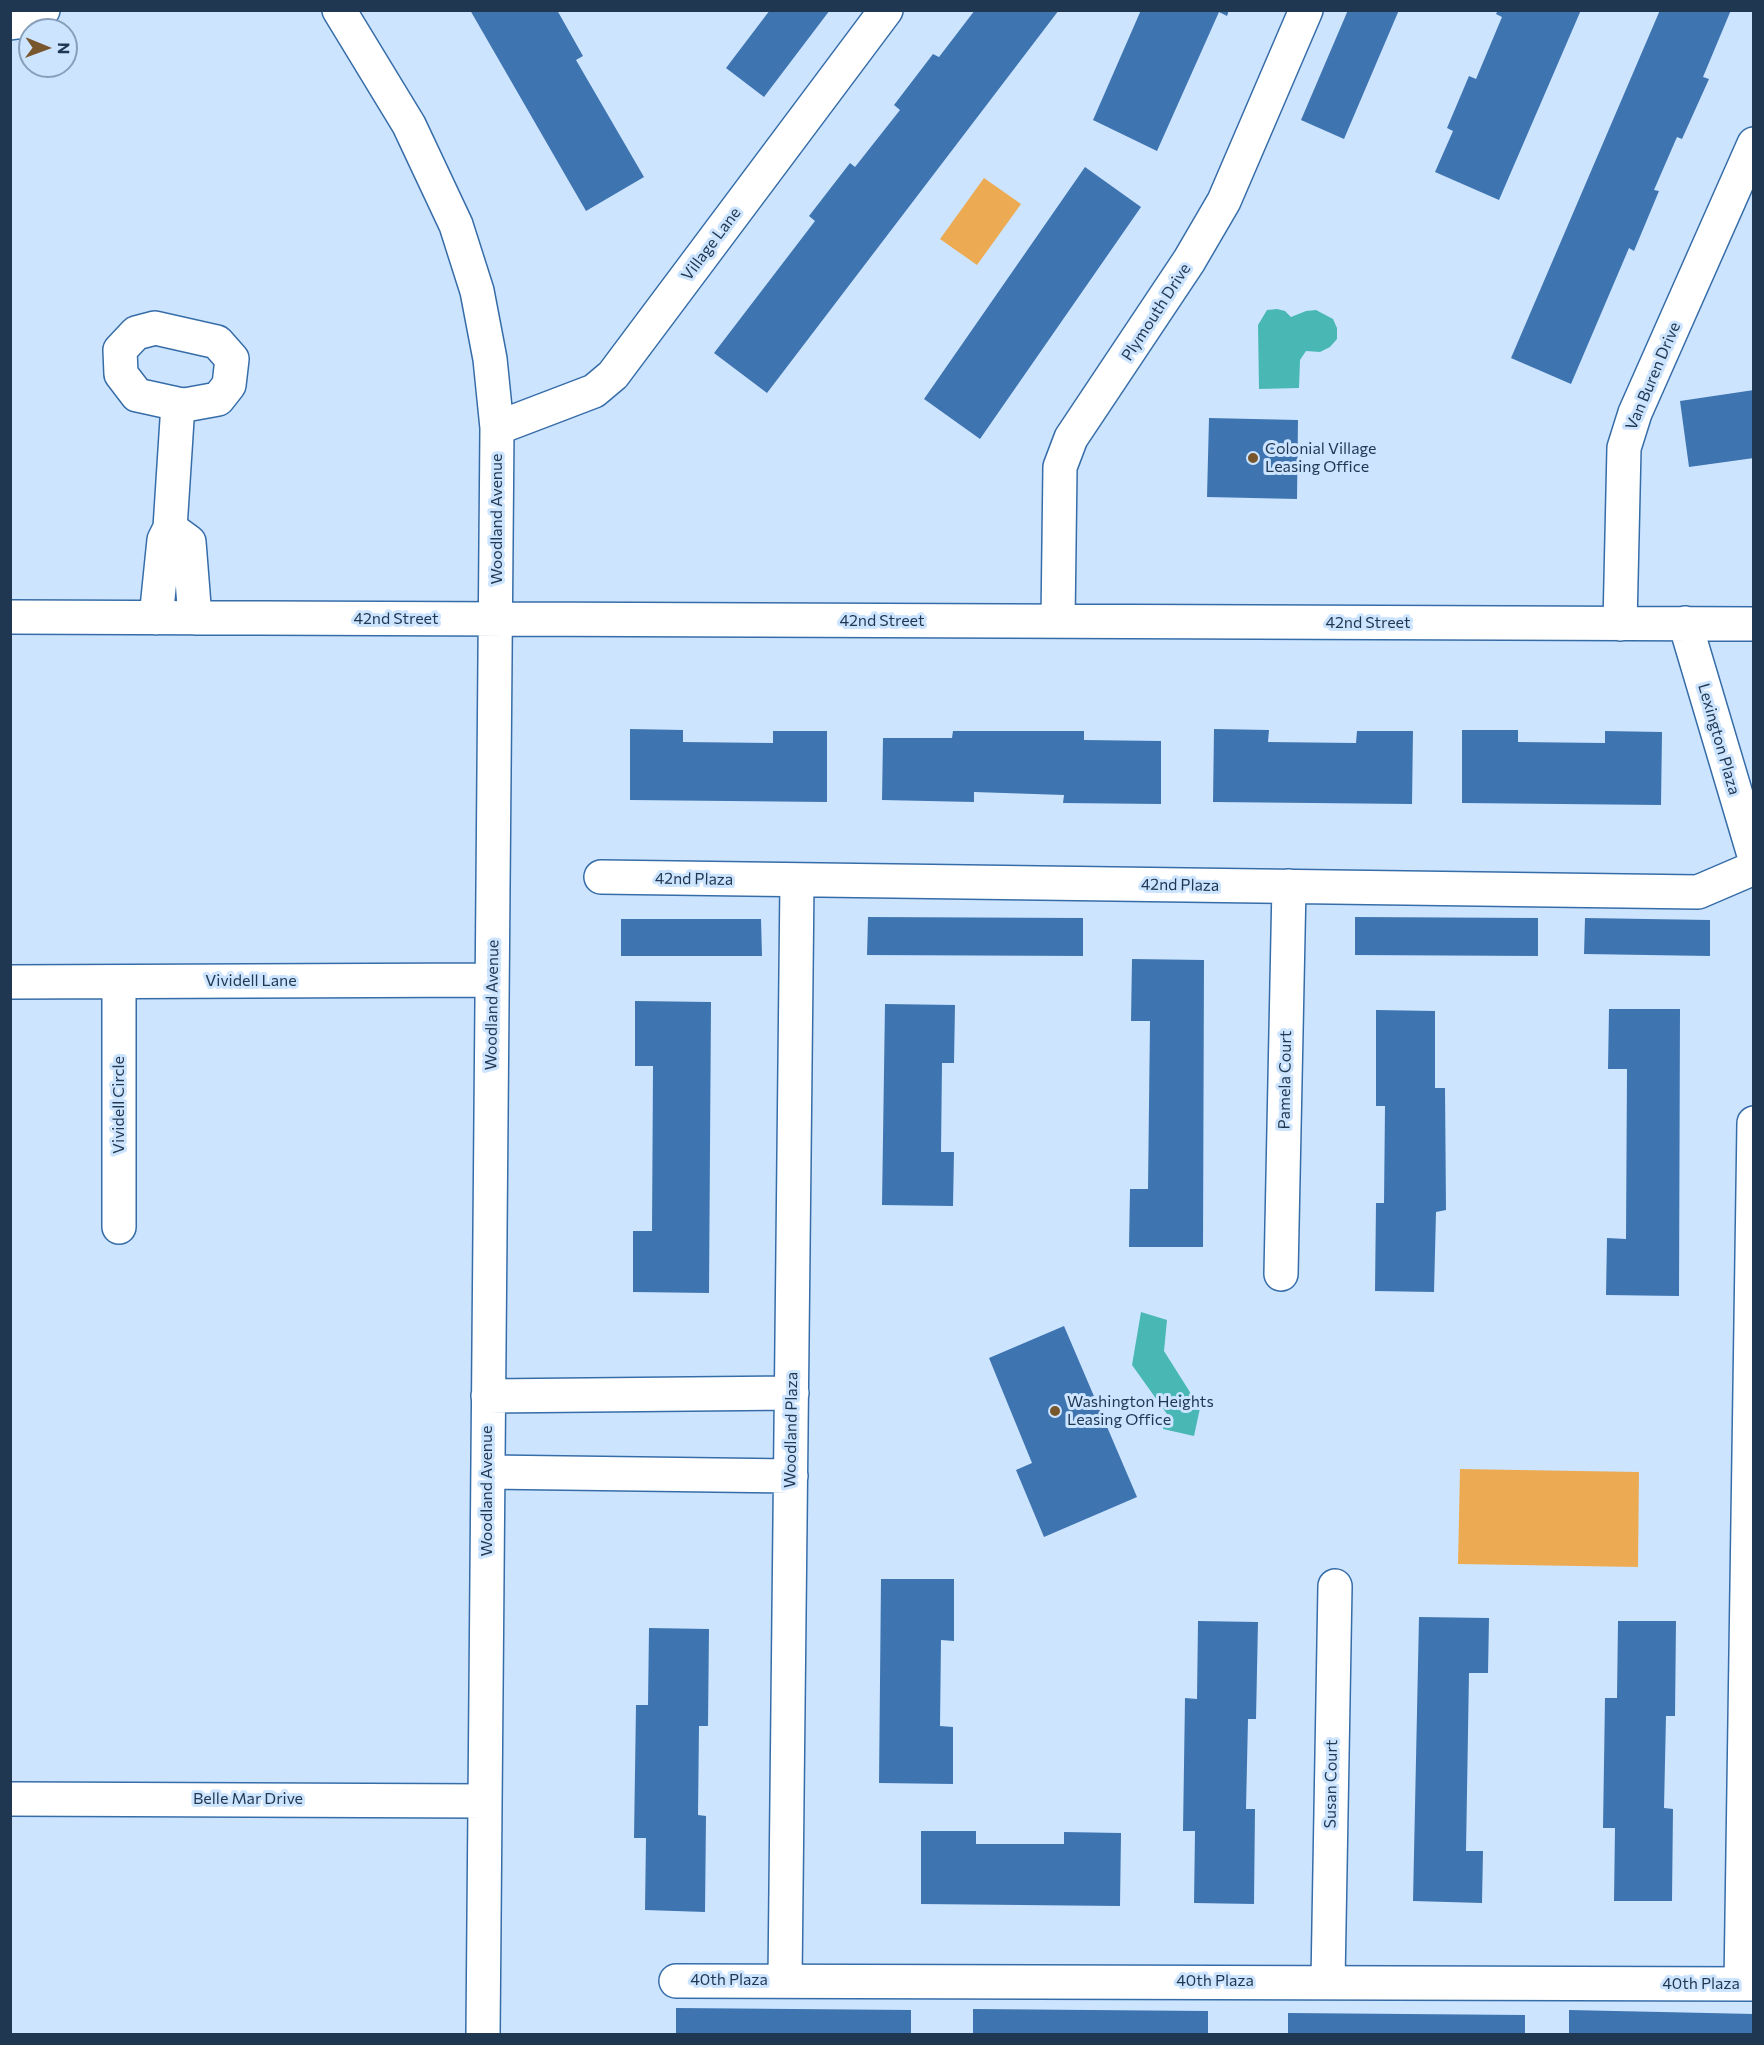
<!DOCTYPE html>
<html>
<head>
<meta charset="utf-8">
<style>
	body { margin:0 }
	#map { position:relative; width:1764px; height:2045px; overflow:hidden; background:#cde4ff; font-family:Commissioner,sans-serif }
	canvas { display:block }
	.frame { position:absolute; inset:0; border:12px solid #1f3751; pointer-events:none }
	.north { position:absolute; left:18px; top:18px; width:60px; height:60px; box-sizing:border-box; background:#cde4ff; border:2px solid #879fb9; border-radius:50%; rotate:91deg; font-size:16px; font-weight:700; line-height:24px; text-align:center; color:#1f3751 }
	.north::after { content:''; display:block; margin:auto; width:21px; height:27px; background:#78572d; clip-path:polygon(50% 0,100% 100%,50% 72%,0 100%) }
</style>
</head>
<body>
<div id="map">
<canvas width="1764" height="2045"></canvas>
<div class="frame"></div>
<div class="north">N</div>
</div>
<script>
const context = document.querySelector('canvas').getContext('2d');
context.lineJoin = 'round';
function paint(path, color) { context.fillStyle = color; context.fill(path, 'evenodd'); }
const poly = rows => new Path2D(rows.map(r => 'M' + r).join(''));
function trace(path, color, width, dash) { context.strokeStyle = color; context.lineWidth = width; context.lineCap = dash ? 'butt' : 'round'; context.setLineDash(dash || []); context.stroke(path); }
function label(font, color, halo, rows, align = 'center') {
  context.font = font + ' Commissioner,sans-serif'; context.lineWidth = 6; context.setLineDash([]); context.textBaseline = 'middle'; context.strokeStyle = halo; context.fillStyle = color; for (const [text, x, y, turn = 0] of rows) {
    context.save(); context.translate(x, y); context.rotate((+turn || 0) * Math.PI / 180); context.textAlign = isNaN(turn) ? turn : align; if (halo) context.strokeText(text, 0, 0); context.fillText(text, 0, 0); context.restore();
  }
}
paint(poly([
	[984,178,1021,204,977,265,940,239],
	[1460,1469,1639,1472,1638,1567,1458,1564]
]), '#ecab53');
paint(poly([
	[1277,309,1285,311,1291,317,1306,311,1316,310,1333,319,1337,328,1337,339,1330,347,1320,352,1306,351,1300,360,1299,388,1259,389,1258,325,1267,310],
	[1141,1312,1167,1320,1164,1351,1200,1408,1194,1436,1163,1429,1167,1414,1132,1365]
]), '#49b8b4');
paint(poly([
	[470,10,557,10,583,56,576,60,644,177,586,211],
	[770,10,830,10,764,97,726,68],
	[975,10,1059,10,767,393,714,353,815,221,809,216,850,163,855,167,900,110,894,105,933,54,939,57],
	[1141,10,1229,10,1227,16,1219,12,1157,151,1093,120],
	[1348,10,1399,10,1344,139,1301,120],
	[1498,10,1581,10,1499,200,1435,172,1453,131,1447,128,1469,76,1476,79,1502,17,1496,14],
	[1660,10,1731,10,1703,77,1709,79,1682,139,1677,137,1654,190,1659,191,1634,251,1629,248,1571,384,1511,358],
	[1085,167,1141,207,980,439,924,399],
	[1754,390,1754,458,1689,467,1680,401],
	[1209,418,1298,420,1297,499,1207,497],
	[630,729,683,730,683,742,773,743,773,731,827,731,827,802,630,800],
	[1214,729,1269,730,1268,742,1356,743,1357,731,1413,731,1412,804,1213,802],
	[1462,730,1518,730,1518,742,1605,743,1605,731,1662,732,1661,805,1462,803],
	[953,731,1084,731,1084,740,1161,741,1161,804,1063,803,1064,795,974,792,974,802,882,800,883,738,952,738],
	[868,917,1083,918,1083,956,867,955],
	[1355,917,1538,918,1538,956,1355,955],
	[1585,918,1710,920,1710,956,1584,954],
	[621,919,761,919,762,956,621,956],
	[1132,959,1204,960,1203,1247,1129,1247,1130,1189,1148,1189,1150,1021,1131,1021],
	[635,1001,711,1002,709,1293,633,1292,633,1231,652,1231,653,1066,635,1066],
	[885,1004,955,1005,954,1063,942,1063,941,1152,954,1152,953,1206,882,1205],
	[1609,1009,1680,1009,1679,1296,1606,1295,1607,1238,1626,1239,1627,1069,1608,1069],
	[1376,1010,1435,1011,1435,1088,1445,1088,1446,1210,1436,1212,1434,1292,1375,1291,1376,1203,1384,1203,1385,1106,1376,1106],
	[1064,1326,1137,1497,1044,1537,1016,1470,1032,1463,989,1358],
	[881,1579,954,1579,954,1641,941,1640,940,1726,953,1727,953,1784,879,1783],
	[1419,1617,1489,1618,1488,1673,1469,1673,1466,1851,1483,1851,1482,1903,1413,1901],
	[1198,1621,1258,1622,1256,1719,1248,1719,1246,1809,1255,1809,1254,1904,1194,1903,1195,1831,1183,1831,1185,1698,1197,1699],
	[1618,1621,1676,1621,1675,1716,1666,1716,1664,1808,1673,1809,1672,1901,1614,1901,1615,1828,1603,1828,1605,1698,1617,1698],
	[649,1628,709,1629,708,1726,699,1726,698,1815,706,1816,705,1912,645,1910,646,1838,634,1838,636,1705,648,1705],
	[921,1831,976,1831,976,1844,1064,1844,1064,1832,1121,1833,1120,1906,921,1904],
	[676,2008,911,2010,911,2034,676,2034],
	[973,2009,1208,2011,1208,2034,973,2034],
	[1569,2010,1754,2014,1754,2034,1569,2034],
	[1288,2013,1525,2015,1525,2034,1288,2034]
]), '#3e75b1');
const minor = poly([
	[339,10,409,125,456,225,477,291,490,359,497,428,483,2034],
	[10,23,26,21,43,10],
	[497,428,594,391,613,375,886,10],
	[170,528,189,542,195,618],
	[10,617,1754,624],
	[156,618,164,540,170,528,178,404,137,395,121,374,120,350,136,333,155,328,217,342,232,359,229,385,218,399,185,405,178,404],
	[1058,621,1060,467,1071,438,1189,261,1224,201,1306,10],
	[1685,623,1754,855],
	[1620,624,1624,448,1635,413,1754,144],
	[601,877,1698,892,1754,868],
	[10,982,492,980],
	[119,982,119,1227],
	[1281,1274,1289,886],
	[488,1396,792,1393],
	[488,1472,791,1476],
	[10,1799,485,1801],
	[785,1980,797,881],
	[676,1981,1754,1984],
	[1328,1981,1335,1586],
	[1741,1984,1754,1123]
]);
trace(minor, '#366da8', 36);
trace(minor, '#fff', 33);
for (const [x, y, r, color] of [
	[1253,458,6,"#78572d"],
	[1055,1411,6,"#78572d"]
]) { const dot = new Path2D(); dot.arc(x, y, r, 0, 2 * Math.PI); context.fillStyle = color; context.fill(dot); trace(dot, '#cde4ff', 2); }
label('16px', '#1f3751', '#cde4ff', [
	["Village Lane",711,244,-53],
	["Plymouth Drive",1156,312,-57],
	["Van Buren Drive",1653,376,-67],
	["Woodland Avenue",497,519,-90],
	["42nd Street",396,619],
	["42nd Street",882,621],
	["42nd Street",1368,623],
	["Lexington Plaza",1719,739,74],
	["42nd Plaza",694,879,1],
	["42nd Plaza",1180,885,1],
	["Vividell Lane",251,981],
	["Woodland Avenue",492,1005,-89],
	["Pamela Court",1285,1080,-89],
	["Vividell Circle",119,1105,-90],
	["Woodland Plaza",791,1430,-89],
	["Woodland Avenue",487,1491,-90],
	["Susan Court",1331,1784,-89],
	["Belle Mar Drive",248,1799],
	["40th Plaza",729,1980],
	["40th Plaza",1215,1981],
	["40th Plaza",1701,1984]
]);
label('16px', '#1f3751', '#cde4ff', [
	["Colonial Village",1265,449],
	["Leasing Office",1265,467],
	["Washington Heights",1067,1402],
	["Leasing Office",1067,1420]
], 'left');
</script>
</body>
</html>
